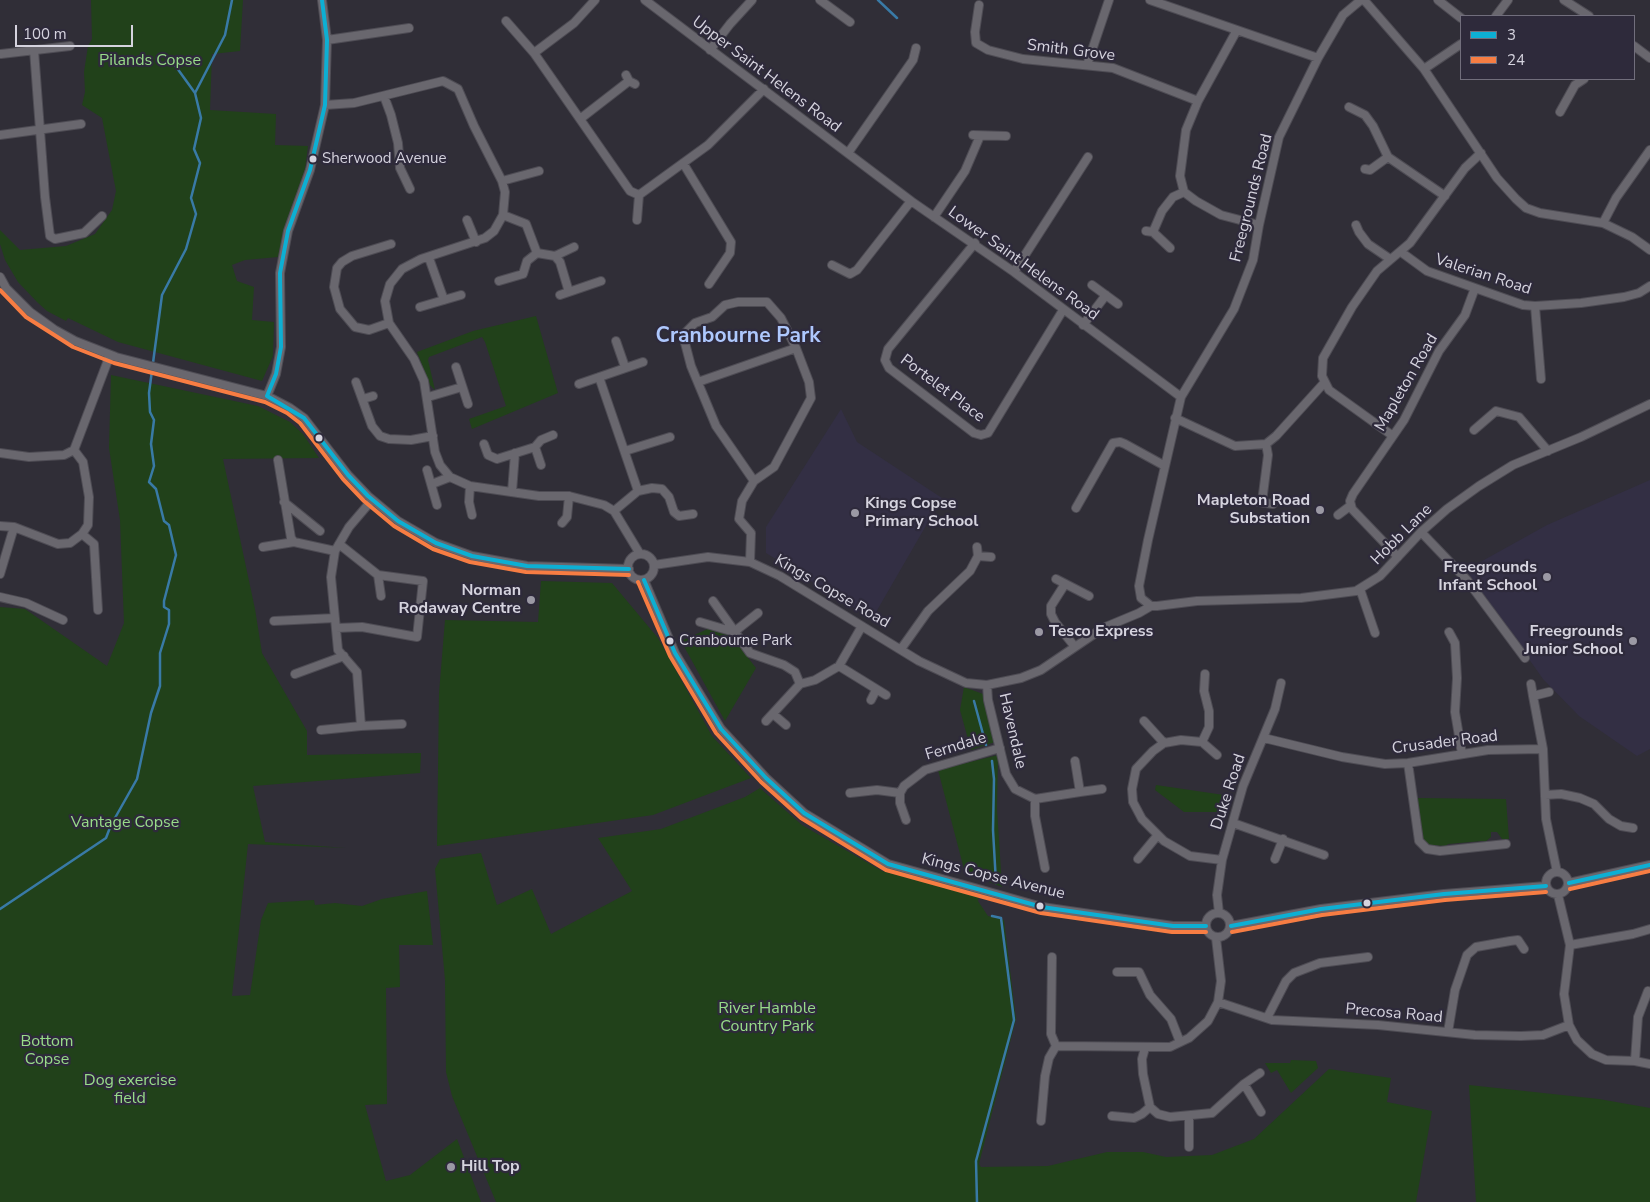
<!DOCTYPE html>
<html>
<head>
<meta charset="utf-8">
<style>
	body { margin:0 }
	#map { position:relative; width:1650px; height:1202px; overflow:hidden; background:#302e37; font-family:"Nunito Sans",sans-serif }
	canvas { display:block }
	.legend { position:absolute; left:1460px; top:15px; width:175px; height:65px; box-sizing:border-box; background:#2e2a3b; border:1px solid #716e7c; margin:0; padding:6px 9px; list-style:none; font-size:15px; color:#d5d3de }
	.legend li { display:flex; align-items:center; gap:10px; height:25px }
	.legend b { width:25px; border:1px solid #716e7c }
	.scale { position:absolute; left:15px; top:25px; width:118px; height:22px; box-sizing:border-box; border:2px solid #d5d3de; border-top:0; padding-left:6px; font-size:15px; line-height:18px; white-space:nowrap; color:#d5d3de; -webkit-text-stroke:4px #2e2a3b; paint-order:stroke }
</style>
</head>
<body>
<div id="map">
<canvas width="1650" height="1202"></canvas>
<ul class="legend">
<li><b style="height:6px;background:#0dafd3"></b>3</li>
<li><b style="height:6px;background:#f77d43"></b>24</li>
</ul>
<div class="scale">100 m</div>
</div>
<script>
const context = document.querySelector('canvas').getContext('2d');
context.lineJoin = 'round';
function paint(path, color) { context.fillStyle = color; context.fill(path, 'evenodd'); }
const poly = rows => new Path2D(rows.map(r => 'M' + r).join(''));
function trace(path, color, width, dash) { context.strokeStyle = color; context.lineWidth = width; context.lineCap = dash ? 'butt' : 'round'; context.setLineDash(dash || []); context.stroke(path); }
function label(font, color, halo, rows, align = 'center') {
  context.font = font + ' "Nunito Sans",sans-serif'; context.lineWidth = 4.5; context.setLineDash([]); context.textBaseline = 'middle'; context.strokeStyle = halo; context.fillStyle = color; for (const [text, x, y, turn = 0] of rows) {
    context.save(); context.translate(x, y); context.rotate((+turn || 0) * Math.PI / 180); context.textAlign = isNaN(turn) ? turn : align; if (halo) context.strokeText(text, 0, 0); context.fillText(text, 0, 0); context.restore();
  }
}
paint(poly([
	[841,409,857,442,942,498,872,619,766,553,766,527],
	[1650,480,1650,749,1637,756,1579,716,1543,679,1466,570,1547,525]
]), '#332f44');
paint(poly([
	[91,0,243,0,240,51,212,54,210,110,276,114,275,145,308,146,305,169,284,228,278,257,245,260,232,265,237,281,254,287,252,320,274,322,273,356,262,381,118,342,68,318,66,321,47,311,37,302,18,282,5,260,0,244,0,230,20,250,66,246,95,234,112,210,116,191,102,118,82,105,85,92,84,72,88,46,92,39],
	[536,316,558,393,472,429,469,419,506,406,485,342,482,337,429,357,428,360,435,390,430,385,417,352,473,331],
	[111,375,258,406,290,422,303,434,319,458,223,459,255,609,262,653,307,731,307,755,421,753,420,773,253,786,265,842,346,848,248,844,232,996,250,995,261,920,268,903,314,900,315,905,335,903,362,906,382,899,427,891,433,945,399,945,400,987,386,988,387,1104,365,1105,386,1181,410,1175,457,1139,481,1202,0,1202,0,607,25,609,107,666,124,623,120,520,109,448],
	[541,581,612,583,658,638,712,736,751,778,653,815,437,846,439,693,445,620,538,622],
	[721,623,756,668,725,721,681,641],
	[964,687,983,694,995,742,971,750,960,710],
	[998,755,997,809,1002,887,965,873,938,770],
	[1156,785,1224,795,1221,812,1184,812,1155,790],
	[760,788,802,825,882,871,979,896,978,901,988,916,1004,920,1016,1019,979,1164,981,1167,1048,1166,1107,1152,1143,1152,1166,1157,1212,1155,1254,1139,1329,1069,1391,1078,1387,1102,1432,1111,1416,1202,496,1202,452,1096,446,1072,445,980,435,869,440,859,481,853,497,905,532,889,551,934,632,891,598,838,661,829,745,797],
	[1417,798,1506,799,1509,839,1502,839,1497,832,1491,832,1491,837,1485,842,1482,841,1448,844,1446,846,1428,845,1422,839],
	[1291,1060,1316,1061,1318,1068,1291,1093,1277,1070,1271,1073,1265,1063,1290,1063],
	[1469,1085,1599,1099,1650,1108,1650,1202,1476,1202]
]), '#21411a');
trace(poly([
	[878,0,897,18],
	[169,57,195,93],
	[974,701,986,745],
	[992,761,994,779,993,830,996,883],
	[0,909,106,838,111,825,137,779,151,713,160,686,160,653,169,624,169,610,164,607,164,601,176,555,169,525,164,521,156,489,149,482,154,466,151,444,154,420,150,412,149,393,162,295,186,249,196,214,191,198,200,163,194,149,201,118,195,93,225,35,232,0],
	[977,1202,976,1161,1014,1020,1001,918,992,916]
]), '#397aa6', 2.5);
const minor = poly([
	[645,0,911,201,1014,272,1181,397],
	[820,0,850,22],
	[1150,0,1318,58],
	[1361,0,1343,15,1318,58,1279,137,1259,225,1253,260,1234,309,1181,397,1148,540,1139,586,1141,598,1151,606,1157,606,1197,601,1301,598,1356,591,1380,576,1421,532,1447,509,1479,486,1513,465,1581,437,1650,404],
	[1364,0,1424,69,1497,178,1516,199,1526,208,1540,213,1603,223,1632,237,1650,250],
	[1438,0,1461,18],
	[1564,0,1589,16],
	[979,5,975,32,976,43,988,50,1023,59,1113,68,1198,101],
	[1496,16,1508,0],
	[506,21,534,53,630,191,639,195],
	[1237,30,1198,101,1186,130,1180,176,1184,192,1196,201,1221,215,1259,225],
	[327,40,409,28],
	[1634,46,1650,58],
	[34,50,45,197,50,236,55,239,84,233,102,216],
	[710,50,730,24,752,0],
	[534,53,574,23,595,0],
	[1,54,70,46],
	[1087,65,1109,0],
	[1424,69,1461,44],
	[626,75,629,81,635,84],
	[384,96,391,115,398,143,400,168,410,189],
	[325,105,354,103,443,81,458,89,474,126,502,181,505,192,503,215,494,231,485,238,421,259,402,269,390,284,385,301,389,323,414,359,424,381,435,452,440,465,450,477,470,486,539,496,569,496,604,505,614,511,640,554],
	[1349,107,1365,115,1373,126,1388,157,1445,196],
	[1560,112,1575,85,1584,79],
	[580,119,629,81],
	[0,135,81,124],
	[973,135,1006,136],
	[848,153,913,60,916,48],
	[683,163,731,242,730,253,709,284],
	[1365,169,1370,170,1388,157],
	[502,181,539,171],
	[503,215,526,224,537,253,555,256,560,262,569,292],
	[934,217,965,171,980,136],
	[467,220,476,242],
	[637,220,639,195,708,145,764,89],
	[1603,223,1616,198,1650,150],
	[1356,225,1359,232,1368,244,1390,259],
	[1146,231,1153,232,1170,248],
	[1153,232,1162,211,1173,197,1184,192],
	[975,243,888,349,885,360,889,368,974,433,981,435,988,433,1063,310],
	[1401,252,1427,271,1523,305,1535,306,1581,303,1624,297,1639,293,1650,286],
	[555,256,574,247],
	[429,258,444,300],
	[832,265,850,274,857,270,911,201],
	[1014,272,1088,157],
	[0,277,6,288,30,312,55,330,75,341,116,357,267,396,290,408,304,418,348,475,368,496,398,521,436,543,472,556,527,566,629,569],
	[499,281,523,274,527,261,537,253],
	[1092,285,1118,304],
	[560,295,601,281],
	[1535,306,1541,379],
	[420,307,461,295],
	[389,323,369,330,355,327,340,309,334,287,337,268,342,262,352,256,391,244],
	[1083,325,1106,295],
	[616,341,625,367],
	[456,367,468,404],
	[599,377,638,491,614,511],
	[356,382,372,426,380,436,389,439,411,440,433,436],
	[698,382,796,348],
	[579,384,643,362],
	[267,396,276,374,281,347,280,273,288,231,310,170,325,105,327,40,322,0],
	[428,397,462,387],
	[363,399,373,396],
	[1175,418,1235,446,1266,444,1276,436,1324,383],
	[1474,430,1496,411,1519,417,1548,451],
	[1393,436,1329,390,1322,376,1323,358,1352,307,1377,271,1410,243,1465,168,1481,153],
	[484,444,488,455,497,459,535,447,541,440,553,435],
	[535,447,541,465],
	[74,450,110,355],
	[625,451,670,437],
	[0,453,29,457,64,455,74,450],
	[278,460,291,538,294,542,335,551],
	[427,470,437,505],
	[432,484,450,477],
	[470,486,469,502,472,515],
	[638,491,652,488,662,489,669,497,674,512,679,516,693,514],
	[512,492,515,453],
	[372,500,349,527,335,551,331,577,338,650,357,672,361,726,402,724],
	[1252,501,1273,504],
	[284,502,320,531],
	[1262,502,1268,455,1266,444],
	[1076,508,1113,443,1120,442,1125,444,1165,466],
	[1338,515,1350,506],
	[562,523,567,517,569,496],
	[0,526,14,527,58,544,70,543,82,534,88,525,89,497,83,462,74,450],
	[1421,532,1467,580,1525,658],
	[82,534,94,544,98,610],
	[263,547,294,542],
	'628 567a13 13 0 1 1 26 0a13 13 0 1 1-26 0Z',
	[978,556,991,557],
	[1398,557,1352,509,1350,501,1353,494,1404,420,1439,351,1465,315,1475,288],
	[750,562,751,533,739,519,742,501,754,481,774,467,811,398,809,382,796,348,781,318,767,302,738,302,725,305,712,317,695,323,686,332,685,343,691,366,716,426,754,481],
	[654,565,708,557,750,562,780,576,919,661,966,683,987,685,1021,678,1041,670,1103,628,1139,613,1151,606],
	[0,574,14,527],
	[378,575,381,596],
	[1056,579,1089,596],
	[644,580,675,653,721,729,766,778,804,813,888,864,982,890,1042,907,1173,926,1206,926],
	[1065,584,1051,606,1051,614,1055,622,1075,647],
	[1360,589,1375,633],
	[0,597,26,603,63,620],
	[713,601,750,653,784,665,795,672,800,684],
	[274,621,335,618],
	[700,622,734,632,758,613],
	[336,628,362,627,417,637,423,581,378,575,339,544],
	[1449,632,1455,643,1457,678,1455,712,1462,754],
	[901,649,928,611,970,571,978,556,977,547],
	[839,666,886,695],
	[295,674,344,656],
	[1205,674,1204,691,1209,711,1209,727,1202,742,1181,740,1164,743,1153,751,1136,769,1132,789,1133,802,1142,819,1164,841,1190,856,1222,860],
	[1531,684,1533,696],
	[987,685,988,700,1006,774,1015,789,1035,799,1035,816,1045,868],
	[1549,692,1533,696,1543,749,1546,819,1557,872],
	[871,700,876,690],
	[773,714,786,725],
	[766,721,800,684,815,680,839,666,862,626],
	[1144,721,1164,743],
	[321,730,361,726],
	[1264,738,1342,757,1385,764,1408,763,1488,750,1543,749],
	[1202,742,1217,755],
	[1408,763,1419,841,1427,849,1440,851,1506,844],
	[1080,792,1102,789],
	[850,793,877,790,900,793],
	[1545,795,1561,794,1580,798,1594,804,1609,819,1621,826,1633,828],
	[1035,799,1080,792,1075,761],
	[906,820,900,803,900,793,904,786,925,770,1000,748],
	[1233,823,1324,855],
	[1138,859,1157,836],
	[1275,859,1283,839],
	'1546 883a11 11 0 1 1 22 0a11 11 0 1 1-22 0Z',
	[1569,883,1650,865],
	[1558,895,1570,945,1564,994,1569,1025,1577,1040,1592,1054,1606,1060,1635,1061,1650,1064],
	'1206 925a12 12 0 1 1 24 0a12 12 0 1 1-24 0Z',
	[1219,913,1217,895,1222,860,1243,786,1275,709,1281,683],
	[1231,926,1321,909,1444,894,1546,886],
	[1570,945,1633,934,1650,929],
	[1052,957,1051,1034,1056,1046],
	[1117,972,1139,972,1150,995,1171,1019,1180,1042],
	[1218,1002,1272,1020,1378,1025,1475,1035,1521,1036,1543,1035,1569,1025],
	[1267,1018,1286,981,1294,973,1320,963,1368,957],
	[1448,1032,1455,990,1467,955,1476,947,1510,941,1518,940,1524,949],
	[1145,1048,1142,1059,1143,1074,1150,1107,1158,1114,1170,1117,1212,1113,1244,1084,1261,1112],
	[1635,1061,1638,1017,1648,991],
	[1244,1084,1260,1073],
	[1112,1116,1134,1118,1142,1114,1150,1107],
	[1189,1117,1189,1147],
	[1041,1121,1045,1076,1049,1058,1056,1046,1170,1047,1189,1038,1208,1021,1218,1002,1221,981,1216,938]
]);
trace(minor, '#4e4c54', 10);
trace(minor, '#69676e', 8);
trace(poly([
	[322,0,327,40,325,105,310,170,288,231,280,273,281,347,276,374,267,396,304,418,348,475,368,496,398,521,436,543,472,556,527,566,629,569],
	[644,580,675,653,721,729,766,778,804,813,888,864,1042,907,1173,926,1206,926],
	[1569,883,1650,865],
	[1231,926,1321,909,1444,894,1546,886]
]), '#0dafd3', 4);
trace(poly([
	[0,290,26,317,73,347,114,363,265,402,287,413,300,423,343,479,364,501,394,526,433,549,470,562,526,572,629,575],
	[638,582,670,656,716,733,761,782,801,818,886,870,1041,913,1172,932,1206,932],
	[1570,889,1650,871],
	[1232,932,1322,915,1445,900,1546,892]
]), '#f77d43', 4);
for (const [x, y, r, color] of [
	[313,159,4.5,"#d5d3de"],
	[319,438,4.5,"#d5d3de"],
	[1320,510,5,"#9b99a4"],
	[855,513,5,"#9b99a4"],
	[1547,577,5,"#9b99a4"],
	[531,600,5,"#9b99a4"],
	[1039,632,5,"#9b99a4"],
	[670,641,4.5,"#d5d3de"],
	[1633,641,5,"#9b99a4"],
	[1367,903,4.5,"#d5d3de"],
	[1040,906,4.5,"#d5d3de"],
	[451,1167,5,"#9b99a4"]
]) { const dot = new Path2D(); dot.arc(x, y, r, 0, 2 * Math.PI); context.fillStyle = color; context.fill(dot); trace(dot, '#2e2a3b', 2); }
label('15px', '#d5d3de', '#2e2a3b', [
	["Sherwood Avenue",322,159],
	["Cranbourne Park",679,641]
], 'left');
label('16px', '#d5d3de', '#2e2a3b', [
	["Smith Grove",1071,51,7],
	["Upper Saint Helens Road",766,75,37],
	["Freegrounds Road",1252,198,-76],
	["Lower Saint Helens Road",1023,264,36],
	["Valerian Road",1483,275,18],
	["Mapleton Road",1407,383,-60],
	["Portelet Place",942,389,37],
	["Hobb Lane",1402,535,-45],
	["Kings Copse Road",832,592,30],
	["Havendale",1012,731,77],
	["Crusader Road",1445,743,-7],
	["Ferndale",956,747,-17],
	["Duke Road",1229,792,-72],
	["Kings Copse Avenue",993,877,14],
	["Precosa Road",1394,1014,5]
]);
label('16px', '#98dc89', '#2e2a3b', [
	["Pilands Copse",150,61],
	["Vantage Copse",125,823],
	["River Hamble",767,1009],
	["Country Park",767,1027],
	["Bottom",47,1042],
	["Copse",47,1060],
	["Dog exercise",130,1081],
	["field",130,1099]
]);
label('bold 16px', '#d5d3de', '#2e2a3b', [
	["Mapleton Road",1310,501],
	["Substation",1310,519],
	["Kings Copse",865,504,"left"],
	["Primary School",865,522,"left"],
	["Freegrounds",1537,568],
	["Infant School",1537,586],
	["Norman",521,591],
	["Rodaway Centre",521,609],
	["Tesco Express",1049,632,"left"],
	["Freegrounds",1623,632],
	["Junior School",1623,650],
	["Hill Top",461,1167,"left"]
], 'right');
label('bold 21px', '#aec8fd', '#2e2a3b', [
	["Cranbourne Park",738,337]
]);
</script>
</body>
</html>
